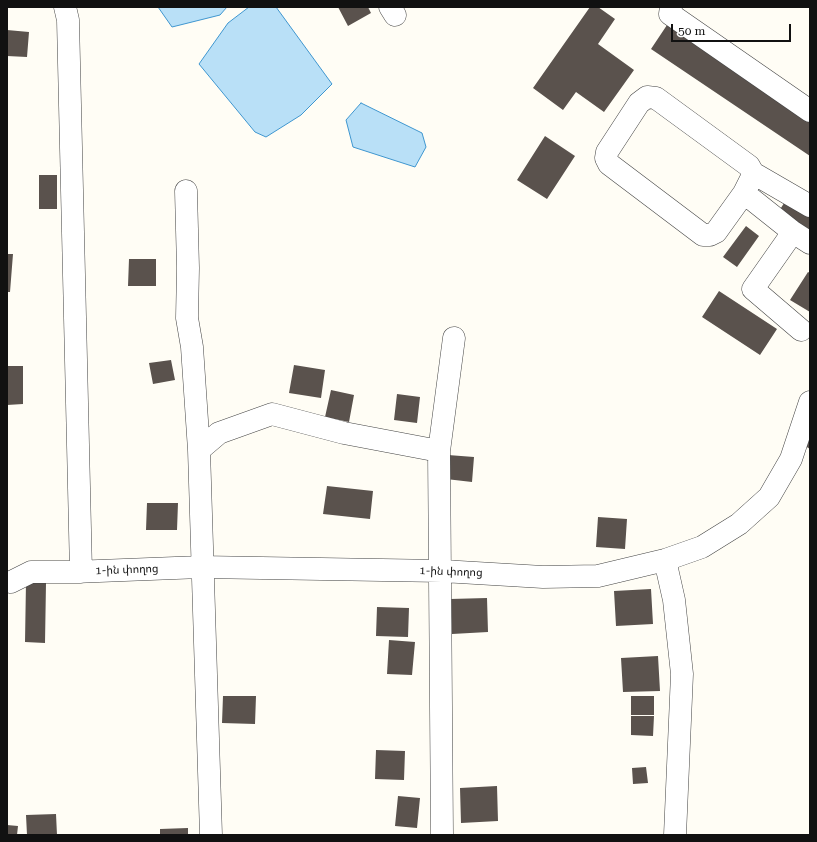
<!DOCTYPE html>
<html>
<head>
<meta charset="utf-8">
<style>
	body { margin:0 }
	#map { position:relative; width:817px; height:842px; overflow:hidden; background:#fffdf5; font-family:"Roboto Serif",serif }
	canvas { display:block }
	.frame { position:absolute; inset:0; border:8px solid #111; pointer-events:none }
	.scale { position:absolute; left:671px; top:24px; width:120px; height:18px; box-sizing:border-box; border:2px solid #111; border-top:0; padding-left:5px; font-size:12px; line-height:14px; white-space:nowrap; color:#111; -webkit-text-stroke:3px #fff; paint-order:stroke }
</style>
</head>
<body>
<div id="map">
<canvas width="817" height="842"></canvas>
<div class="frame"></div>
<div class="scale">50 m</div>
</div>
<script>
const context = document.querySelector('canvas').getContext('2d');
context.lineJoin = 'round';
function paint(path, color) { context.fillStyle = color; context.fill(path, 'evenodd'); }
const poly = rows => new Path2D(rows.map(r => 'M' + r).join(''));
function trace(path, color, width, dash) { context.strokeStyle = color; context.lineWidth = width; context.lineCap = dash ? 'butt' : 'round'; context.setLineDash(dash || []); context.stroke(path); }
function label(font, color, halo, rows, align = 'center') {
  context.font = font + ' "Roboto Serif","Noto Sans Armenian",serif'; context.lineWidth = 4; context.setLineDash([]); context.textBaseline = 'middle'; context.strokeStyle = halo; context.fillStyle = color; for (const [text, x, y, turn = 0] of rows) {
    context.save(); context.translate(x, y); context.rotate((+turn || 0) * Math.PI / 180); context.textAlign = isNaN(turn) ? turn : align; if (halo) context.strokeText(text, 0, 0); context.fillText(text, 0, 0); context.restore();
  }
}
const water = poly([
	[158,7,227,7,220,15,172,27,158,7],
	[249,7,276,7,332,84,301,115,266,137,255,132,199,64,228,23,249,7],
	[361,103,422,133,426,147,415,167,353,147,346,120,361,103]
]);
paint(water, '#b9e0f7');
trace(water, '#3f96cf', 1);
paint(poly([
	[338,7,368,7,371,13,348,26],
	[590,7,598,7,615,19,598,44,634,70,604,112,576,92,563,110,533,88],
	[667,25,810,121,810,156,651,49],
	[7,30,29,32,27,57,7,56],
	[545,136,575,156,547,199,517,180],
	[39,175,57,175,57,209,39,209],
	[786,200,810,215,810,230,779,211],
	[746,226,759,236,737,267,723,257],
	[7,254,13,254,10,292,7,292],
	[129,259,156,259,156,286,128,286],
	[808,272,810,273,810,312,790,300],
	[719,291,777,329,760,355,702,317],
	[171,360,175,380,153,384,149,363],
	[294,365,325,370,321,398,289,393],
	[7,366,23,366,23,404,7,405],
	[331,390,354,395,349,422,325,417],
	[397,394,420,397,417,423,394,420],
	[810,426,810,449,802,444],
	[448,455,474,457,472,482,446,479],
	[327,486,373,491,370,519,323,514],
	[147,503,178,503,177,530,146,530],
	[598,517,627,519,625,549,596,547],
	[26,582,46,583,45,643,25,642],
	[651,589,653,624,616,626,614,591],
	[487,598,488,632,452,634,450,599],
	[377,607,409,608,408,637,376,636],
	[389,640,415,642,412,675,387,674],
	[658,656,660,691,623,692,621,658],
	[223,696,256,696,255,724,222,723],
	[631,696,654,696,654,715,631,715],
	[631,716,654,716,653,736,631,735],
	[376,750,405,751,404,780,375,779],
	[646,767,648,783,633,784,632,768],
	[497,786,498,821,461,823,460,788],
	[398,796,420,798,417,828,395,826],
	[56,814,57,835,27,835,26,815],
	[7,825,18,826,17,835,7,835],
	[188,828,188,835,160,835,160,829]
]), '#5a524d');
const minor = poly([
	[65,7,68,20,81,572],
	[390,7,395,15],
	[671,7,670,14,810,111],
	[753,173,810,206],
	[186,191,188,268,187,318,192,347,199,450,211,835],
	[744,193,716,232,710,235,703,235,609,164,606,158,607,152,639,103,647,97,656,98,749,166,753,173,752,177,744,193,793,232],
	[801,330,753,289,793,232,810,243],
	[199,450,219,433,272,414,344,433,439,451],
	[665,560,674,600,682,674,675,835],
	[11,582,31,572,73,572,201,567,442,571,543,577,598,576,665,560,702,547,739,524,769,497,791,459,810,402],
	[442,835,439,451,454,338]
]);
trace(minor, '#444', 23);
trace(minor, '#fff', 22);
label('11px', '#111', '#fff', [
	["1-ին փողոց",127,570,-2],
	["1-ին փողոց",451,572,2]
]);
</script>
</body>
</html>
